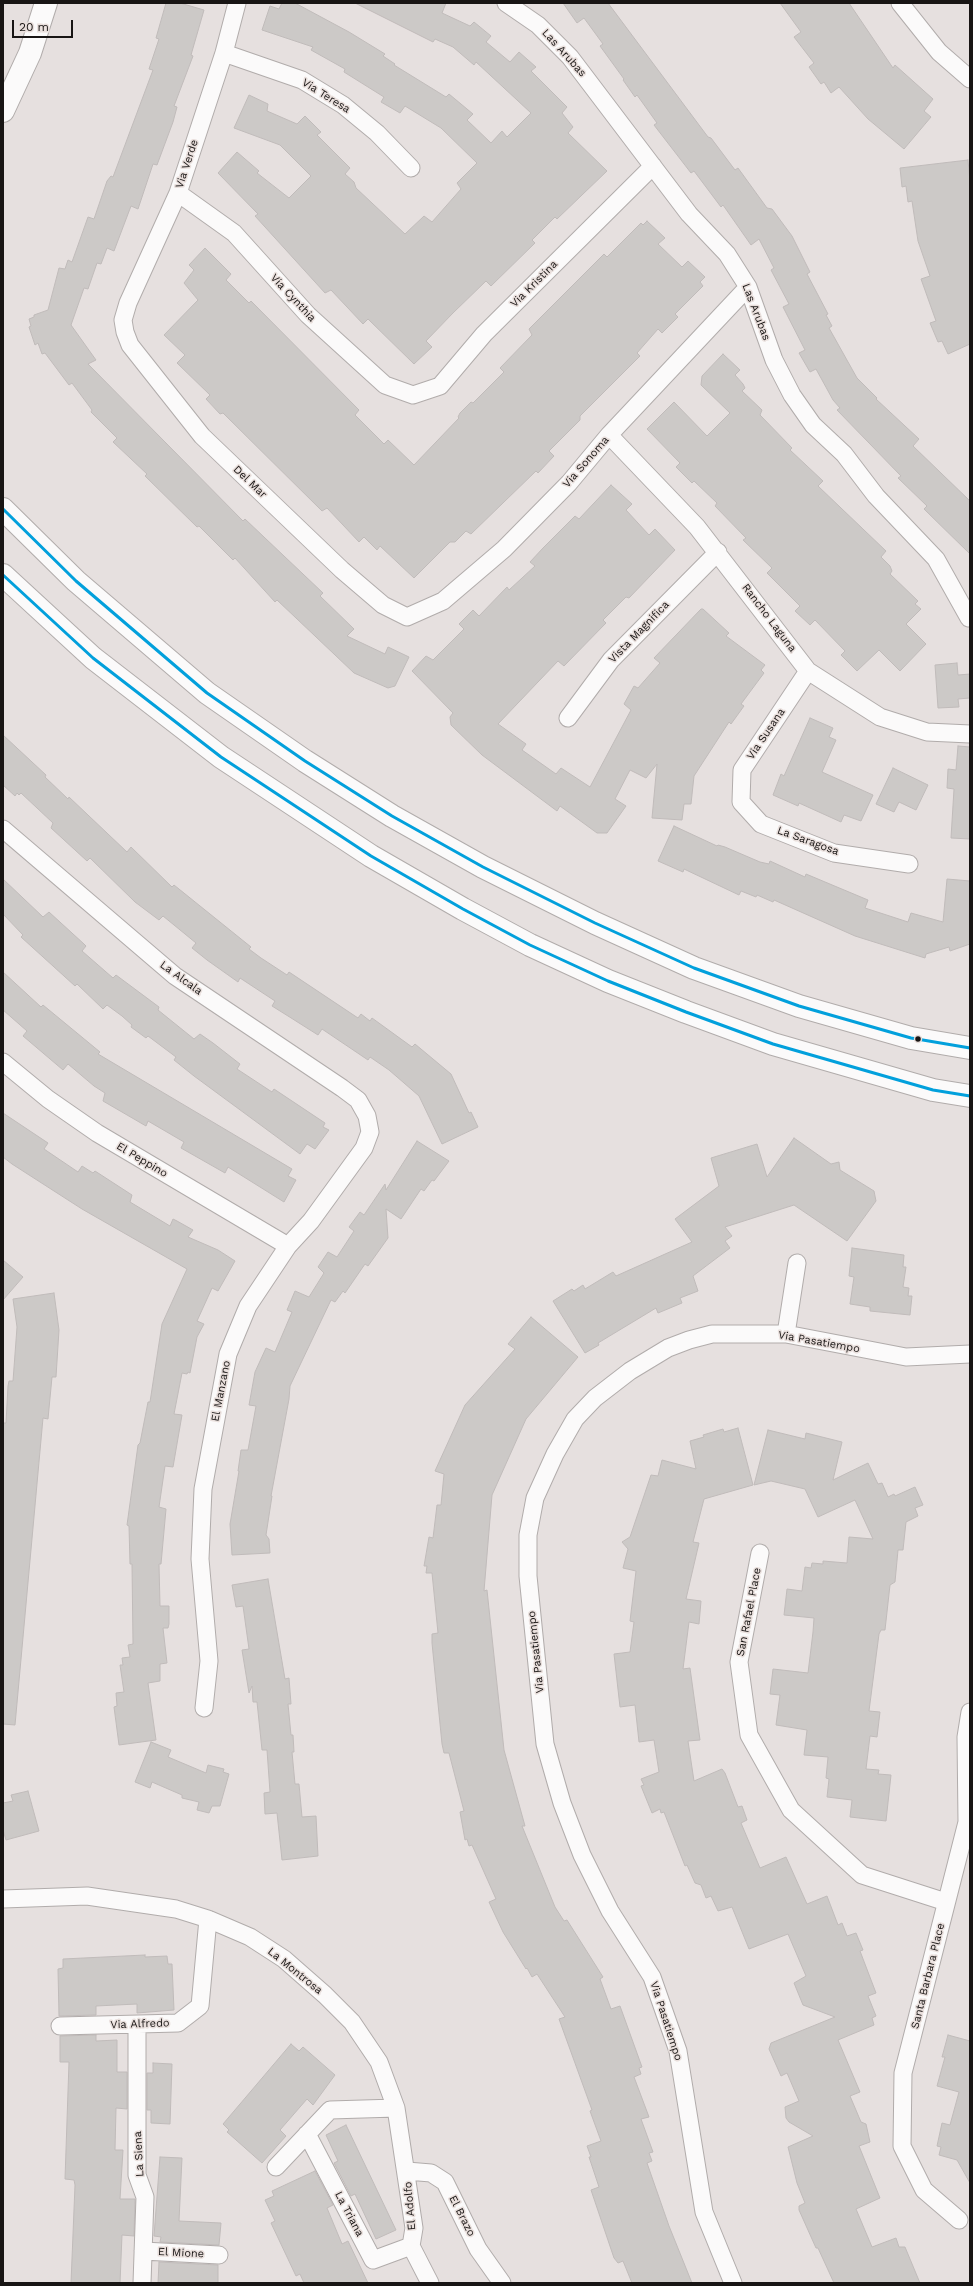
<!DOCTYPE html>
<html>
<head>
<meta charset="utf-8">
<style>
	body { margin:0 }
	#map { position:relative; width:973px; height:2286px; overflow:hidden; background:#e6e0df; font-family:"Work Sans",sans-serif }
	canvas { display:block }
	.frame { position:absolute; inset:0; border:4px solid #181514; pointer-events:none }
	.scale { position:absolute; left:12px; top:20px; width:61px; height:18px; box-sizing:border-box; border:2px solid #181514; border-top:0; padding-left:5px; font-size:12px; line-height:14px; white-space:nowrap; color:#181514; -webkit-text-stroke:3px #e9dfdc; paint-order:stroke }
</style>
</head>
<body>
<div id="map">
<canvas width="973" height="2286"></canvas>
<div class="frame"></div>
<div class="scale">20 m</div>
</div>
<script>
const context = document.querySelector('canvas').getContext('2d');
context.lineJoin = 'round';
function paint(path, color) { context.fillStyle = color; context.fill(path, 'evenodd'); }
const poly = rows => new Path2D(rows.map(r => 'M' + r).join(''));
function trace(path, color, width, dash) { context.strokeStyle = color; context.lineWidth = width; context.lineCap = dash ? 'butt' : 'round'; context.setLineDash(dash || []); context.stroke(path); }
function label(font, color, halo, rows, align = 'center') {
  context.font = font + ' "Work Sans",sans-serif'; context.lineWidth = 3; context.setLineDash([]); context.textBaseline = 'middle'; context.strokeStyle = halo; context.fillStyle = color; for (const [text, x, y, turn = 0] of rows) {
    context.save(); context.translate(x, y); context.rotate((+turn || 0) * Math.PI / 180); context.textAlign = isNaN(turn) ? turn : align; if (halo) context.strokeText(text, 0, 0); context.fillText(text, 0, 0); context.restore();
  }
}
const building = poly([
	[166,3,180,3,204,10,191,55,193,56,174,106,177,107,173,122,157,165,153,164,138,209,131,206,114,251,107,248,101,264,97,263,88,289,84,288,71,325,96,360,88,364,243,521,245,519,323,593,320,596,354,629,347,636,385,654,388,647,409,657,395,686,388,688,354,673,277,600,275,602,235,558,233,560,199,526,197,527,145,476,147,474,113,442,117,438,91,412,92,410,72,383,69,385,45,353,42,354,38,343,35,345,29,327,31,326,29,319,34,317,34,315,48,310,59,268,65,269,68,260,72,262,88,217,94,219,107,181,111,176,113,177,153,70,149,69,159,39,156,38,166,3],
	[282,3,295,3,349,32,385,54,383,56,395,64,394,65,446,97,449,94,473,114,467,120,491,143,502,131,507,137,531,113,476,62,474,65,453,47,435,39,433,42,355,3,446,3,442,13,470,26,474,22,491,36,486,42,510,62,519,52,536,67,531,71,567,107,562,113,573,127,568,133,607,171,557,219,555,217,532,240,535,243,491,286,486,281,453,313,426,341,432,347,414,364,368,319,363,324,331,290,325,293,255,216,258,214,218,173,237,152,259,171,257,173,289,198,311,176,280,145,234,128,249,95,268,104,267,111,297,124,305,116,321,132,317,135,350,168,345,174,354,182,356,188,405,234,424,216,432,222,461,189,457,183,477,163,441,128,405,106,400,113,381,102,384,97,344,72,345,69,311,50,313,47,262,30,270,6,279,9,282,3],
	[563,3,608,3,708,137,711,138,735,170,738,168,767,208,772,209,792,236,810,272,807,274,828,314,826,315,832,326,829,328,857,378,877,398,876,399,919,439,913,446,970,501,970,554,924,509,927,506,898,478,901,476,837,410,840,408,833,400,816,369,810,372,799,353,805,350,783,307,789,304,771,270,774,268,759,239,751,245,723,205,721,207,694,171,691,173,654,125,657,123,637,95,635,97,623,80,624,79,600,46,603,44,584,18,577,23,563,3],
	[780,3,849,3,893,68,895,65,933,99,924,111,931,117,904,149,868,119,839,87,831,93,824,82,821,84,809,67,814,63,794,37,801,32,780,3],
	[968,160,970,181,970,344,948,354,942,341,938,342,930,323,936,321,921,279,930,276,918,241,912,201,908,202,906,186,902,187,900,168,968,160],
	[647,221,665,238,658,244,682,267,688,261,705,277,700,282,703,286,675,314,678,317,662,333,658,329,637,353,640,356,580,416,580,420,549,451,554,456,538,473,536,471,471,534,466,531,455,542,450,542,414,578,380,546,377,550,364,537,359,542,327,508,322,511,223,413,220,414,206,399,210,395,177,363,185,355,164,335,198,300,184,283,194,270,189,265,205,248,231,274,226,280,249,303,251,301,359,410,355,415,384,444,388,440,414,465,459,418,458,417,460,413,471,402,473,403,504,372,500,368,532,335,529,329,604,254,607,257,641,223,643,225,647,221],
	[723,354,740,370,735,375,743,384,745,388,742,391,762,410,760,415,792,448,790,450,823,481,818,486,886,551,881,557,890,566,892,571,890,574,918,601,915,604,921,609,906,624,926,644,900,671,879,650,857,671,841,655,845,651,815,620,810,625,795,611,800,606,767,573,772,568,743,540,746,538,715,506,717,503,694,481,692,483,676,467,680,463,647,429,674,402,707,436,730,413,701,385,702,376,723,354],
	[611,485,632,504,626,510,649,535,655,529,675,550,629,598,626,597,603,620,606,623,564,666,558,661,498,724,526,744,522,750,556,774,561,768,590,787,631,710,624,704,634,686,638,688,660,663,654,658,701,609,703,609,729,633,726,636,765,665,761,670,764,673,741,704,744,706,731,724,729,722,694,776,691,804,684,804,682,820,652,818,657,764,646,778,630,770,615,799,626,806,607,833,597,833,560,806,557,811,482,755,451,725,450,717,453,713,412,671,426,656,433,660,464,629,459,624,473,610,479,616,507,587,509,590,535,566,530,562,543,548,575,516,579,519,611,485],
	[957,663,958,675,970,674,970,698,958,699,959,707,938,708,935,665,957,663],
	[810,718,833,728,829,737,836,740,822,772,873,795,861,821,844,815,841,822,799,803,798,806,773,795,781,774,784,776,810,718],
	[3,735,46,775,45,777,68,799,69,797,127,852,131,847,172,887,174,885,251,947,249,949,261,958,287,975,289,972,358,1018,361,1014,370,1021,372,1018,412,1047,415,1044,451,1074,469,1113,471,1112,478,1127,442,1144,419,1096,389,1070,370,1057,368,1060,322,1029,318,1035,288,1016,272,1006,275,1001,240,978,238,982,207,960,192,948,196,943,163,916,159,920,135,902,90,858,87,861,51,828,53,823,21,793,19,795,17,793,15,796,3,785,3,735],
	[958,746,970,747,970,839,951,838,954,789,947,788,948,769,956,770,958,746],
	[893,768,928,785,916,810,899,802,894,812,876,804,893,768],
	[674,826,717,846,718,845,725,847,760,862,769,864,770,861,805,877,806,874,868,900,865,908,908,922,911,913,943,922,947,879,970,881,970,944,950,951,949,947,926,954,925,958,855,936,774,900,773,902,757,895,756,897,741,891,739,895,684,869,683,872,658,861,674,826],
	[3,879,43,917,49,912,84,944,86,946,82,951,113,978,116,975,159,1007,158,1010,194,1039,200,1034,213,1043,240,1064,237,1069,272,1092,274,1089,325,1123,323,1127,329,1130,315,1149,307,1144,300,1154,194,1076,174,1060,176,1057,148,1036,146,1038,131,1027,132,1025,122,1016,107,1005,103,1009,77,984,75,986,21,937,23,935,3,914,3,879],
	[3,972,41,1007,43,1005,100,1052,98,1054,292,1169,288,1176,296,1180,284,1202,228,1167,225,1173,181,1148,184,1142,148,1121,146,1126,103,1101,105,1093,94,1086,68,1064,63,1070,23,1036,27,1031,3,1010,3,972],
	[3,1113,48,1143,44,1149,78,1172,82,1166,93,1173,95,1171,132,1195,130,1202,170,1226,173,1219,177,1221,193,1230,188,1237,218,1250,235,1261,218,1291,212,1288,197,1321,204,1324,197,1337,190,1373,188,1372,187,1374,182,1373,174,1414,182,1415,173,1467,165,1466,159,1507,166,1509,161,1564,159,1564,160,1606,169,1606,169,1624,168,1628,163,1628,167,1663,160,1664,160,1681,148,1683,156,1740,119,1745,114,1707,117,1706,116,1693,124,1692,120,1665,123,1665,122,1658,130,1657,128,1645,133,1644,132,1564,130,1564,129,1526,127,1525,138,1445,140,1443,148,1402,150,1402,162,1324,187,1269,82,1209,12,1164,3,1157,3,1113],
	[794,1138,831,1164,839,1162,840,1170,874,1191,876,1201,847,1241,794,1205,725,1227,732,1236,725,1241,730,1248,693,1276,698,1291,680,1298,682,1303,658,1313,656,1308,598,1343,599,1345,585,1353,553,1301,572,1289,574,1291,583,1285,585,1289,613,1272,616,1276,692,1242,675,1219,719,1186,711,1158,757,1144,767,1177,794,1138],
	[417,1141,449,1161,434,1181,432,1180,424,1191,421,1189,401,1219,386,1209,388,1238,368,1266,365,1264,345,1293,343,1291,335,1302,331,1300,290,1386,289,1399,271,1496,272,1496,266,1535,269,1539,270,1553,232,1555,230,1524,239,1471,238,1471,241,1450,248,1450,256,1406,249,1405,255,1372,266,1348,275,1352,292,1312,287,1310,295,1291,309,1297,324,1273,318,1267,328,1252,337,1257,354,1231,349,1227,360,1212,364,1215,385,1184,386,1190,417,1141],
	[852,1248,904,1255,903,1267,906,1267,903,1287,909,1288,908,1296,912,1296,910,1315,870,1311,870,1307,850,1304,854,1277,849,1276,852,1248],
	[3,1260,23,1277,3,1300,3,1260],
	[54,1293,59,1330,56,1377,52,1377,48,1419,43,1418,15,1725,3,1724,3,1423,6,1423,8,1386,9,1381,13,1381,17,1327,13,1299,54,1293],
	[531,1317,578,1357,526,1419,492,1495,484,1591,487,1590,504,1750,525,1826,522,1826,555,1907,564,1921,567,1920,603,1977,600,1979,611,2009,620,2006,642,2067,639,2068,641,2074,634,2077,649,2117,641,2119,653,2152,649,2153,652,2161,647,2163,669,2226,692,2283,632,2283,623,2261,618,2263,614,2258,591,2190,599,2187,589,2157,591,2157,587,2146,601,2141,590,2111,592,2110,559,2019,565,2017,537,1974,532,1977,527,1968,526,1969,503,1932,489,1902,496,1899,472,1845,469,1846,467,1839,465,1840,460,1812,464,1811,449,1753,444,1753,442,1744,432,1643,432,1634,438,1633,432,1573,426,1573,427,1566,424,1566,429,1537,433,1538,437,1505,441,1505,444,1474,435,1471,465,1405,515,1349,508,1344,531,1317],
	[738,1428,753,1485,704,1499,693,1542,699,1543,686,1599,701,1601,699,1624,689,1622,683,1669,690,1668,700,1740,688,1741,694,1781,722,1769,725,1773,738,1807,742,1806,747,1820,741,1823,760,1868,786,1857,807,1904,827,1896,838,1925,842,1923,847,1936,856,1933,863,1950,860,1951,876,1993,868,1996,876,2016,872,2018,874,2025,838,2040,860,2092,850,2096,861,2122,866,2124,870,2142,859,2146,880,2198,856,2209,872,2247,896,2238,899,2247,905,2247,920,2283,834,2283,818,2248,816,2248,799,2210,799,2206,805,2203,797,2183,788,2147,813,2136,789,2122,786,2118,785,2107,799,2101,787,2073,781,2076,769,2049,771,2043,835,2017,803,2005,794,1983,806,1976,788,1934,749,1949,732,1907,718,1911,711,1896,706,1898,701,1885,695,1883,687,1865,685,1866,664,1812,661,1813,660,1809,652,1813,641,1786,644,1785,641,1779,659,1772,654,1740,639,1742,635,1705,620,1707,614,1654,630,1652,634,1622,630,1621,636,1571,623,1568,628,1549,622,1542,630,1537,651,1475,658,1476,662,1460,696,1469,690,1441,704,1437,703,1435,723,1429,724,1432,738,1428],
	[768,1430,805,1439,806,1433,842,1442,833,1480,868,1463,878,1484,882,1483,888,1497,894,1494,895,1496,915,1487,923,1505,915,1508,918,1516,906,1522,903,1550,898,1550,895,1582,890,1585,885,1630,881,1630,879,1634,869,1711,880,1712,877,1737,870,1736,866,1769,879,1770,878,1774,891,1775,886,1821,850,1817,852,1800,827,1797,829,1779,826,1778,828,1757,804,1755,807,1730,776,1725,780,1695,770,1694,773,1669,808,1673,813,1632,814,1618,784,1615,787,1589,802,1591,805,1567,811,1568,812,1563,823,1564,823,1561,847,1563,849,1537,873,1539,855,1500,818,1517,805,1489,771,1481,754,1485,768,1430],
	[268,1579,285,1679,289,1678,291,1704,288,1704,291,1735,293,1735,294,1752,292,1752,295,1784,299,1784,302,1817,316,1816,318,1856,282,1860,277,1813,265,1814,264,1793,270,1792,267,1750,262,1750,257,1702,253,1702,252,1686,249,1693,242,1650,249,1649,243,1606,236,1607,232,1585,268,1579],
	[151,1742,171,1750,168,1757,206,1773,208,1765,224,1769,223,1772,229,1774,220,1806,212,1806,209,1813,197,1810,199,1802,182,1798,182,1795,152,1782,150,1788,135,1782,151,1742],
	[28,1791,39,1831,6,1840,3,1830,3,1803,13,1801,11,1795,28,1791],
	[145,1955,145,1957,167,1956,168,1964,172,1964,174,2010,137,2013,137,2004,96,2006,96,2015,59,2016,58,1969,63,1968,63,1959,145,1955],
	[96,2035,96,2041,117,2040,117,2072,127,2072,127,2109,116,2108,115,2150,123,2150,120,2199,135,2199,134,2236,122,2235,120,2283,71,2283,75,2185,74,2180,65,2179,69,2062,60,2062,60,2036,96,2035],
	[948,2035,970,2041,970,2183,957,2160,939,2155,941,2147,937,2146,942,2123,950,2125,959,2092,937,2086,945,2057,942,2057,948,2035],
	[291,2044,299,2051,303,2047,335,2075,313,2105,307,2099,280,2130,286,2136,262,2163,227,2132,229,2130,223,2124,291,2044],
	[153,2063,172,2064,170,2124,151,2123,151,2110,147,2110,147,2073,153,2073,153,2063],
	[346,2125,396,2230,376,2239,355,2194,351,2196,334,2163,338,2161,326,2135,346,2125],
	[160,2157,182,2158,179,2221,221,2223,219,2245,160,2242,161,2237,154,2236,160,2157],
	[315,2171,333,2205,327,2208,342,2244,348,2241,368,2283,304,2283,300,2274,296,2276,271,2223,275,2221,265,2200,274,2196,272,2191,315,2171],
	[159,2262,218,2265,218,2283,158,2283,159,2262]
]);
paint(building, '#ccc9c7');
trace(building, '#c0bbba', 1);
const street = poly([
	[237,3,224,53,178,193,128,303,123,320,125,332,130,345,202,436,342,570,383,605,407,617,443,601,504,549,569,483,609,435,748,287],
	[506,3,538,25,570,57,689,214,727,254,748,287,774,360,792,395,813,425,844,454,876,496,936,559,969,618],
	[900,3,939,52,970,79],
	[224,53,302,80,343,105,377,133,411,168],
	[178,193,234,233,308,315,385,385,413,395,440,386,484,334,653,166],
	[609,435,697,527,808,671,880,717,927,732,970,734],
	[808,671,742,770,741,802,761,824,834,853,909,864],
	[568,718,611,660,718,552],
	[3,829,175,976,342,1088,358,1100,367,1116,370,1132,364,1148,311,1221,288,1246,248,1306,228,1354,203,1489,200,1559,209,1661,204,1708],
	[3,1062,48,1099,97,1133,288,1246],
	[786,1334,797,1263],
	[760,1553,739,1662,749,1735,791,1810,862,1875,946,1902],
	[3,1899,87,1896,176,1909,208,1919,250,1937,284,1959,325,1995,352,2022,379,2062,396,2108,414,2228,411,2246,430,2283],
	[137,2025,137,2175,145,2197,142,2283],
	[60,2026,178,2023,200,2006,208,1919],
	[307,2134,373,2260,411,2246],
	[276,2167,330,2110,396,2108],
	[407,2171,431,2173,445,2182,478,2249,502,2283],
	[959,2220,924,2190,902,2146,903,2073,967,1822,966,1737,970,1712],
	[143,2251,219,2255],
	[733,2283,704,2212,678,2051,652,1977,610,1911,582,1855,562,1803,545,1744,528,1576,528,1535,535,1498,555,1454,575,1419,595,1398,630,1371,668,1348,689,1340,712,1334,786,1334,906,1357,970,1354]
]);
const secondary = poly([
	[3,111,30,53,46,3]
]);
const primary = poly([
	[3,509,76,581,207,693,305,761,392,816,483,867,595,923,694,968,799,1006,911,1038,970,1048],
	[3,575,93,658,221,757,371,856,463,909,530,945,608,981,686,1012,773,1044,933,1090,970,1096]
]);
trace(street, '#b1acab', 19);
trace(secondary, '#b1acab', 24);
trace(primary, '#b1acab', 24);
trace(street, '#fbfafa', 17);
trace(secondary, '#fbfafa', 22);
trace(primary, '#fbfafa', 22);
trace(poly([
	[3,509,76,581,207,693,305,761,392,816,483,867,595,923,694,968,799,1006,911,1038,970,1048],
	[3,575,93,658,221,757,371,856,463,909,530,945,608,981,686,1012,773,1044,933,1090,970,1096]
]), '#02a0dc', 3);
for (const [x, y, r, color] of [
	[918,1039,3.5,"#181514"]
]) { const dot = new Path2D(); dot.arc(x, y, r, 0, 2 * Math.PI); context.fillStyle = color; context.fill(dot); trace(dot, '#e9dfdc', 1.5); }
label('11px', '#181514', '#e9dfdc', [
	["Las Arubas",564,53,48],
	["Via Teresa",326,96,32],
	["Via Verde",187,164,-72],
	["Via Kristina",534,284,-45],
	["Via Cynthia",293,298,47],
	["Las Arubas",756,312,69],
	["Via Sonoma",586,462,-49],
	["Del Mar",250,482,44],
	["Rancho Laguna",769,618,53],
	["Vista Magnifica",639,632,-46],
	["Via Susana",766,734,-56],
	["La Saragosa",808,841,20],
	["La Alcala",181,978,36],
	["El Peppino",142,1160,31],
	["Via Pasatiempo",819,1342,10],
	["El Manzano",221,1391,-79],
	["San Rafael Place",749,1612,-79],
	["Via Pasatiempo",536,1652,-96],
	["La Montrosa",295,1971,39],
	["Santa Barbara Place",928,1976,-76],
	["Via Pasatiempo",666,2021,72],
	["Via Alfredo",140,2024,-2],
	["La Siena",139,2154,-93],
	["El Adolfo",410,2206,-95],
	["La Triana",349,2214,62],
	["El Brazo",462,2216,63],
	["El Mione",181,2253,3]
]);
</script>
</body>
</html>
